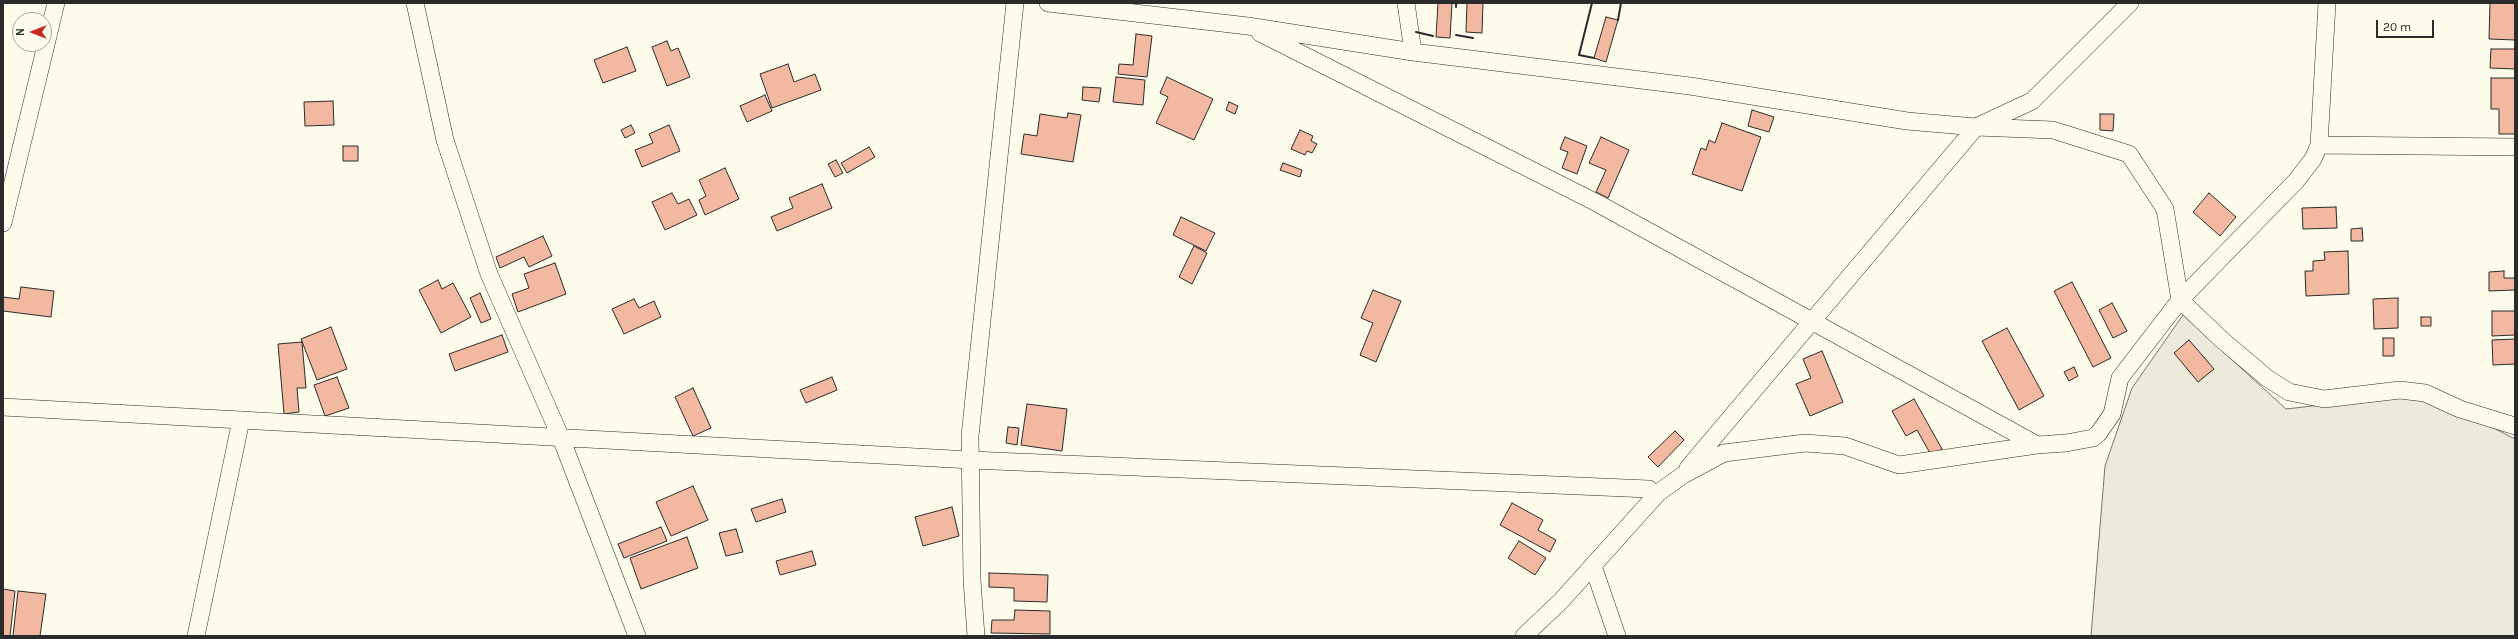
<!DOCTYPE html>
<html>
<head>
<meta charset="utf-8">
<style>
	body { margin:0 }
	#map { position:relative; width:2518px; height:639px; overflow:hidden; background:#fdfbea; font-family:Karla,sans-serif }
	canvas { display:block }
	.frame { position:absolute; inset:0; border:4px solid #2b2b2b; pointer-events:none }
	.north { position:absolute; left:12px; top:12px; width:40px; height:40px; box-sizing:border-box; background:#fdfbea; border:1px solid #a9a89e; border-radius:50%; rotate:270deg; font-size:11px; font-weight:700; line-height:16px; text-align:center; color:#2b2b2b }
	.north::after { content:''; display:block; margin:auto; width:14px; height:18px; background:#c62828; clip-path:polygon(50% 0,100% 100%,50% 72%,0 100%) }
	.scale { position:absolute; left:2376px; top:20px; width:58px; height:18px; box-sizing:border-box; border:2px solid #2b2b2b; border-top:0; padding-left:5px; font-size:12px; line-height:14px; white-space:nowrap; color:#2b2b2b; -webkit-text-stroke:3px #fdfbea; paint-order:stroke }
</style>
</head>
<body>
<div id="map">
<canvas width="2518" height="639"></canvas>
<div class="frame"></div>
<div class="north">N</div>
<div class="scale">20 m</div>
</div>
<script>
const context = document.querySelector('canvas').getContext('2d');
context.lineJoin = 'round';
function paint(path, color) { context.fillStyle = color; context.fill(path, 'evenodd'); }
const poly = rows => new Path2D(rows.map(r => 'M' + r).join(''));
function trace(path, color, width, dash) { context.strokeStyle = color; context.lineWidth = width; context.lineCap = dash ? 'butt' : 'round'; context.setLineDash(dash || []); context.stroke(path); }
const green = poly([
	[2183,315,2286,409,2425,393,2515,439,2515,636,2091,636,2105,466,2132,388,2183,315]
]);
paint(green, '#ecebdb');
trace(green, '#74746e', 1);
const building = poly([
	[1438,3,1452,3,1450,38,1436,37,1438,3],
	[1467,3,1483,3,1482,33,1466,32,1467,3],
	[2490,3,2515,3,2515,40,2489,39,2490,3],
	[1606,17,1618,20,1606,62,1594,58,1606,17],
	[1136,34,1152,36,1147,77,1118,74,1119,64,1133,65,1136,34],
	[667,41,671,51,678,48,690,77,667,86,652,47,667,41],
	[627,47,636,71,603,83,594,60,627,47],
	[2491,49,2515,49,2515,69,2490,68,2491,49],
	[788,64,794,82,815,74,821,90,772,108,760,74,788,64],
	[1116,77,1145,80,1143,105,1113,102,1116,77],
	[1167,77,1213,99,1194,140,1156,123,1168,97,1160,93,1167,77],
	[2491,78,2515,78,2515,134,2499,134,2499,109,2491,109,2491,78],
	[1083,87,1101,88,1099,102,1082,100,1083,87],
	[765,95,772,111,747,122,740,106,765,95],
	[333,101,334,125,305,126,304,102,333,101],
	[1229,102,1238,106,1235,114,1226,110,1229,102],
	[1752,110,1774,117,1769,132,1748,126,1752,110],
	[1068,113,1081,115,1073,162,1021,154,1024,134,1037,136,1040,114,1067,118,1068,113],
	[2100,114,2114,114,2113,131,2100,130,2100,114],
	[1722,123,1761,137,1742,191,1692,174,1701,148,1706,150,1709,140,1715,143,1722,123],
	[631,125,635,133,625,138,621,130,631,125],
	[669,125,680,151,642,167,635,150,653,143,649,134,669,125],
	[1300,130,1313,136,1311,141,1317,144,1312,153,1307,151,1305,155,1291,149,1300,130],
	[1565,137,1587,146,1577,174,1562,168,1568,152,1560,149,1565,137],
	[1601,137,1629,150,1608,198,1596,192,1606,170,1589,163,1601,137],
	[343,146,358,146,358,161,343,161,343,146],
	[869,147,875,157,847,173,841,163,869,147],
	[836,160,843,173,835,177,828,164,836,160],
	[1283,163,1302,170,1300,177,1280,170,1283,163],
	[725,168,739,199,705,215,699,200,706,196,699,180,725,168],
	[822,184,832,208,777,231,771,217,793,208,789,198,822,184],
	[672,193,678,204,689,199,697,215,665,230,652,202,672,193],
	[2209,193,2236,217,2220,236,2193,212,2209,193],
	[2336,207,2337,228,2303,229,2302,208,2336,207],
	[1181,217,1215,233,1206,251,1173,235,1181,217],
	[2362,228,2363,241,2351,241,2351,229,2362,228],
	[543,236,552,256,529,267,524,257,500,268,496,257,543,236],
	[1194,246,1207,253,1192,284,1179,277,1194,246],
	[2348,251,2349,294,2306,296,2305,271,2313,271,2313,261,2325,260,2324,252,2348,251],
	[555,263,566,294,518,312,512,294,529,288,524,274,555,263],
	[2504,271,2504,278,2515,278,2515,290,2489,291,2489,272,2504,271],
	[438,280,442,289,453,283,471,317,441,333,419,290,438,280],
	[2072,282,2111,358,2093,367,2054,291,2072,282],
	[21,287,54,291,51,317,3,311,3,297,19,299,21,287],
	[1373,290,1401,301,1376,362,1360,355,1373,323,1361,318,1373,290],
	[480,293,491,319,481,323,470,298,480,293],
	[2398,298,2398,328,2374,329,2373,299,2398,298],
	[634,299,639,308,654,301,661,317,624,334,612,309,634,299],
	[2112,303,2127,331,2113,338,2099,310,2112,303],
	[2492,311,2515,311,2515,335,2492,336,2492,311],
	[2421,317,2431,317,2431,326,2421,326,2421,317],
	[331,327,347,369,317,380,301,339,331,327],
	[2007,328,2044,396,2019,410,1982,341,2007,328],
	[502,335,508,352,455,371,449,354,502,335],
	[2383,338,2394,338,2394,356,2383,356,2383,338],
	[2515,339,2515,364,2493,365,2492,340,2515,339],
	[2189,340,2214,369,2198,382,2174,353,2189,340],
	[302,342,306,388,297,388,299,412,284,414,278,344,302,342],
	[1822,351,1843,402,1810,416,1796,384,1811,378,1803,359,1822,351],
	[2074,367,2078,376,2069,381,2064,372,2074,367],
	[337,377,349,408,325,416,314,385,337,377],
	[832,377,837,390,806,403,800,390,832,377],
	[693,388,711,428,693,436,675,397,693,388],
	[1914,399,1942,449,1931,455,1917,430,1906,436,1892,411,1914,399],
	[1027,404,1067,409,1062,451,1021,445,1027,404],
	[1008,427,1019,428,1017,445,1006,443,1008,427],
	[1675,431,1684,440,1658,467,1648,457,1675,431],
	[693,486,708,520,671,536,656,502,693,486],
	[782,499,786,512,756,522,751,509,782,499],
	[1512,503,1543,520,1538,530,1556,540,1550,552,1500,525,1512,503],
	[952,507,959,536,923,546,915,517,952,507],
	[661,527,667,541,624,558,618,544,661,527],
	[736,529,743,552,726,556,719,533,736,529],
	[687,537,698,568,641,589,630,558,687,537],
	[1519,541,1546,558,1535,575,1508,558,1519,541],
	[812,551,816,565,780,575,776,561,812,551],
	[989,573,1048,575,1047,602,1014,601,1014,588,989,587,989,573],
	[3,589,15,591,10,636,3,636,3,589],
	[18,591,46,594,40,636,13,636,18,591],
	[1015,610,1050,611,1050,634,991,633,992,620,1014,620,1015,610]
]);
paint(building, '#f2b8a0');
trace(building, '#2b2b2b', 1);
const minor = poly([
	[415,3,445,140,489,274,561,438,637,636],
	[1048,3,1248,26,1413,52,1690,86,1907,121,1976,127,2053,130,2129,154,2165,209,2180,300,2221,339,2267,378,2289,392,2324,399,2400,390,2425,393,2460,409,2515,426],
	[1406,3,1413,52],
	[1260,33,1597,203,2037,445],
	[2319,145,2515,147],
	[3,223,56,3],
	[3,407,971,460,1649,489],
	[1688,468,1976,127,2032,101,2130,3],
	[1593,566,1617,636],
	[196,636,241,420],
	[976,636,972,580,970,436,1015,3],
	[1524,636,1561,601,1658,493,1683,475,1724,453,1805,443,1845,446,1899,465,2037,445,2066,443,2093,438,2098,434,2112,414,2120,378,2180,300,2296,181,2313,159,2319,145,2327,3]
]);
trace(minor, '#2b2b2b', 18);
trace(minor, '#fdfbea', 17);
trace(poly([
	[1592,3,1579,55,1594,58],
	[1456,7,1456,3],
	[1618,20,1621,3],
	[1416,32,1433,36],
	[1456,35,1473,38]
]), '#2b2b2b', 2);
</script>
</body>
</html>
